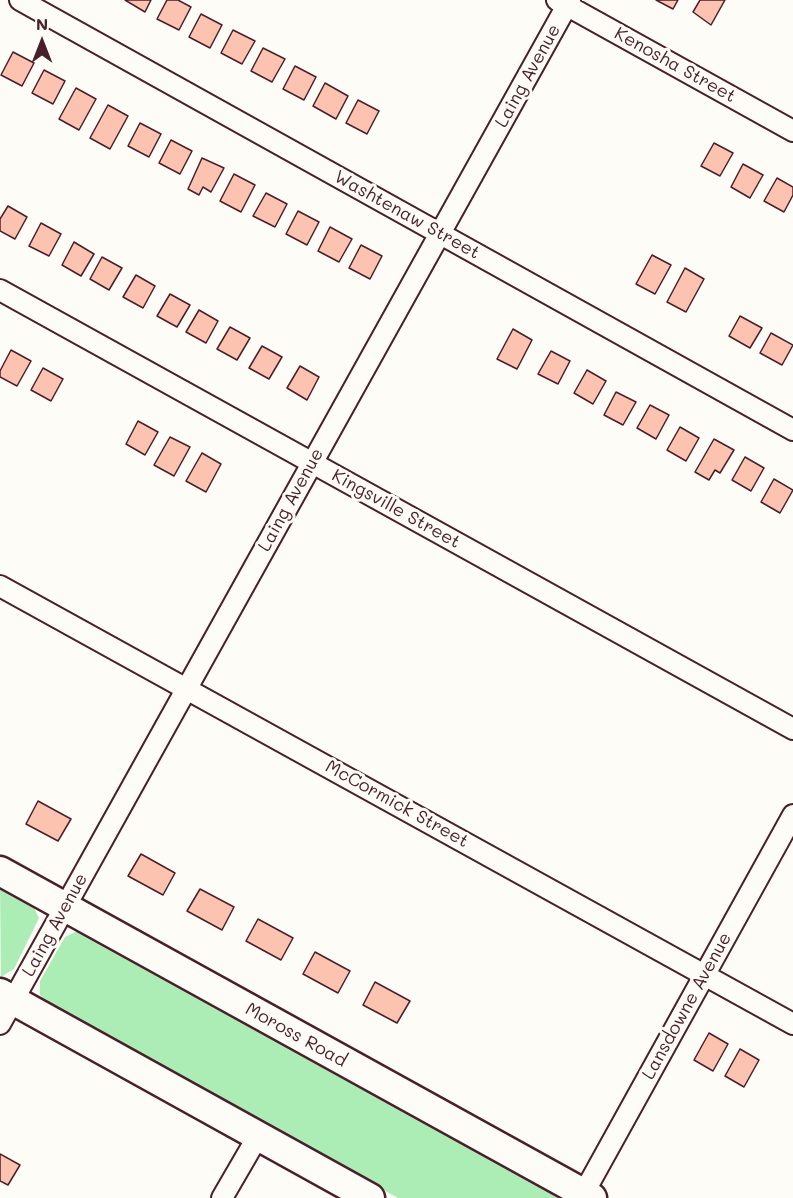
<!DOCTYPE html>
<html>
<head>
<meta charset="utf-8">
<style>
	body { margin:0 }
	#map { position:relative; width:793px; height:1198px; overflow:hidden; background:#fdfcf7; font-family:Mali,sans-serif }
	canvas { display:block }
	.north { position:absolute; left:12px; top:12px; width:60px; height:60px; -webkit-text-stroke:4px #fdfcf7; paint-order:stroke; rotate:0deg; font-size:16px; font-weight:700; line-height:24px; text-align:center; color:#4a1f2b }
	.north::after { content:''; display:block; margin:auto; width:21px; height:27px; background:#4a1f2b; clip-path:polygon(50% 0,100% 100%,50% 72%,0 100%) }
</style>
</head>
<body>
<div id="map">
<canvas width="793" height="1198"></canvas>
<div class="north">N</div>
</div>
<script>
const context = document.querySelector('canvas').getContext('2d');
context.lineJoin = 'round';
function paint(path, color) { context.fillStyle = color; context.fill(path, 'evenodd'); }
const poly = rows => new Path2D(rows.map(r => 'M' + r).join(''));
function trace(path, color, width, dash) { context.strokeStyle = color; context.lineWidth = width; context.lineCap = dash ? 'butt' : 'round'; context.setLineDash(dash || []); context.stroke(path); }
function label(font, color, halo, rows, align = 'center') {
  context.font = font + ' Mali,sans-serif'; context.lineWidth = 6; context.setLineDash([]); context.textBaseline = 'middle'; context.strokeStyle = halo; context.fillStyle = color; for (const [text, x, y, turn = 0] of rows) {
    context.save(); context.translate(x, y); context.rotate((+turn || 0) * Math.PI / 180); context.textAlign = isNaN(turn) ? turn : align; if (halo) context.strokeText(text, 0, 0); context.fillText(text, 0, 0); context.restore();
  }
}
paint(poly([
	[0,887,32,904,39,918,14,969,1,977],
	[75,932,81,932,551,1190,557,1198,398,1198,52,1008,40,995,40,981,65,937]
]), '#acedb5');
const building = poly([
	[125,0,151,0,145,12,125,0],
	[167,0,178,0,191,7,179,30,157,19,167,0],
	[656,0,678,0,673,9,656,0],
	[700,0,725,0,711,25,693,12,700,0],
	[201,14,222,25,210,48,189,37,201,14],
	[233,30,255,41,242,64,221,53,233,30],
	[263,48,285,59,272,82,251,71,263,48],
	[13,52,34,63,22,86,1,75,13,52],
	[295,66,316,77,304,100,283,89,295,66],
	[44,70,65,81,53,104,32,93,44,70],
	[325,83,348,96,336,119,313,106,325,83],
	[76,88,96,99,79,130,59,119,76,88],
	[358,100,379,111,367,134,346,123,358,100],
	[108,105,128,116,110,149,90,138,108,105],
	[140,123,161,134,149,157,128,146,140,123],
	[171,140,192,151,180,174,159,163,171,140],
	[714,143,733,153,720,176,701,166,714,143],
	[202,158,224,168,211,192,203,187,199,195,188,189,202,158],
	[743,164,763,175,750,198,731,187,743,164],
	[234,174,255,185,241,212,220,201,234,174],
	[777,178,793,187,793,195,784,212,764,201,777,178],
	[266,193,287,204,275,227,253,216,266,193],
	[8,206,27,217,15,239,0,231,0,219,8,206],
	[298,211,319,222,307,245,286,234,298,211],
	[41,223,61,234,49,256,29,246,41,223],
	[330,227,352,239,339,262,318,251,330,227],
	[74,242,94,254,81,276,62,265,74,242],
	[361,245,382,256,370,279,349,268,361,245],
	[652,255,671,265,655,294,636,284,652,255],
	[102,257,122,268,109,290,90,279,102,257],
	[685,268,704,279,686,312,667,302,685,268],
	[136,275,155,286,143,308,123,297,136,275],
	[170,294,190,305,177,327,157,316,170,294],
	[199,310,218,321,206,343,186,332,199,310],
	[740,316,762,328,750,348,729,336,740,316],
	[230,327,250,338,237,360,217,349,230,327],
	[513,329,532,340,517,369,497,359,513,329],
	[771,333,793,345,782,365,760,353,771,333],
	[262,346,282,357,269,379,249,368,262,346],
	[11,350,31,361,17,386,0,377,0,371,11,350],
	[551,351,570,361,558,384,538,374,551,351],
	[300,366,319,377,307,400,287,388,300,366],
	[43,368,63,379,51,401,31,390,43,368],
	[587,370,606,381,593,404,574,393,587,370],
	[616,392,636,402,623,425,604,415,616,392],
	[650,405,669,415,656,439,637,428,650,405],
	[138,421,158,432,145,455,126,444,138,421],
	[680,427,699,438,686,461,667,450,680,427],
	[170,437,190,447,174,476,154,465,170,437],
	[714,439,734,450,720,473,715,470,709,480,695,472,714,439],
	[202,453,221,464,206,492,186,481,202,453],
	[745,457,764,468,751,491,732,480,745,457],
	[774,479,793,490,780,513,761,502,774,479],
	[38,801,71,819,58,841,26,824,38,801],
	[141,854,175,873,163,895,128,876,141,854],
	[200,889,234,907,222,930,187,911,200,889],
	[258,919,293,938,281,960,246,941,258,919],
	[315,952,350,971,338,993,303,974,315,952],
	[375,982,410,1001,397,1023,363,1005,375,982],
	[709,1033,728,1044,713,1071,694,1060,709,1033],
	[740,1049,759,1060,744,1087,725,1076,740,1049],
	[0,1154,20,1165,8,1185,0,1181,0,1154]
]);
paint(building, '#fcc4b0');
trace(building, '#4a1f2b', 1.5);
const street = poly([
	[20,0,793,430],
	[557,0,793,131],
	[0,290,793,729],
	[0,586,793,1024],
	[0,1024,570,0],
	[222,1198,258,1136],
	[581,1198,793,815]
]);
const secondary = poly([
	[0,871,592,1198],
	[0,993,370,1198]
]);
trace(street, '#4a1f2b', 24);
trace(secondary, '#4a1f2b', 33);
trace(street, '#fdfcf7', 20);
trace(secondary, '#fdfcf7', 28);
label('18px', '#4a1f2b', '#fdfcf7', [
	["Kenosha Street",675,65,29],
	["Laing Avenue",528,76,-61],
	["Washtenaw Street",407,215,29],
	["Laing Avenue",291,500,-61],
	["Kingsville Street",396,509,29],
	["McCormick Street",397,804,29],
	["Laing Avenue",55,925,-61],
	["Lansdowne Avenue",687,1006,-61],
	["Moross Road",296,1035,29]
]);
</script>
</body>
</html>
